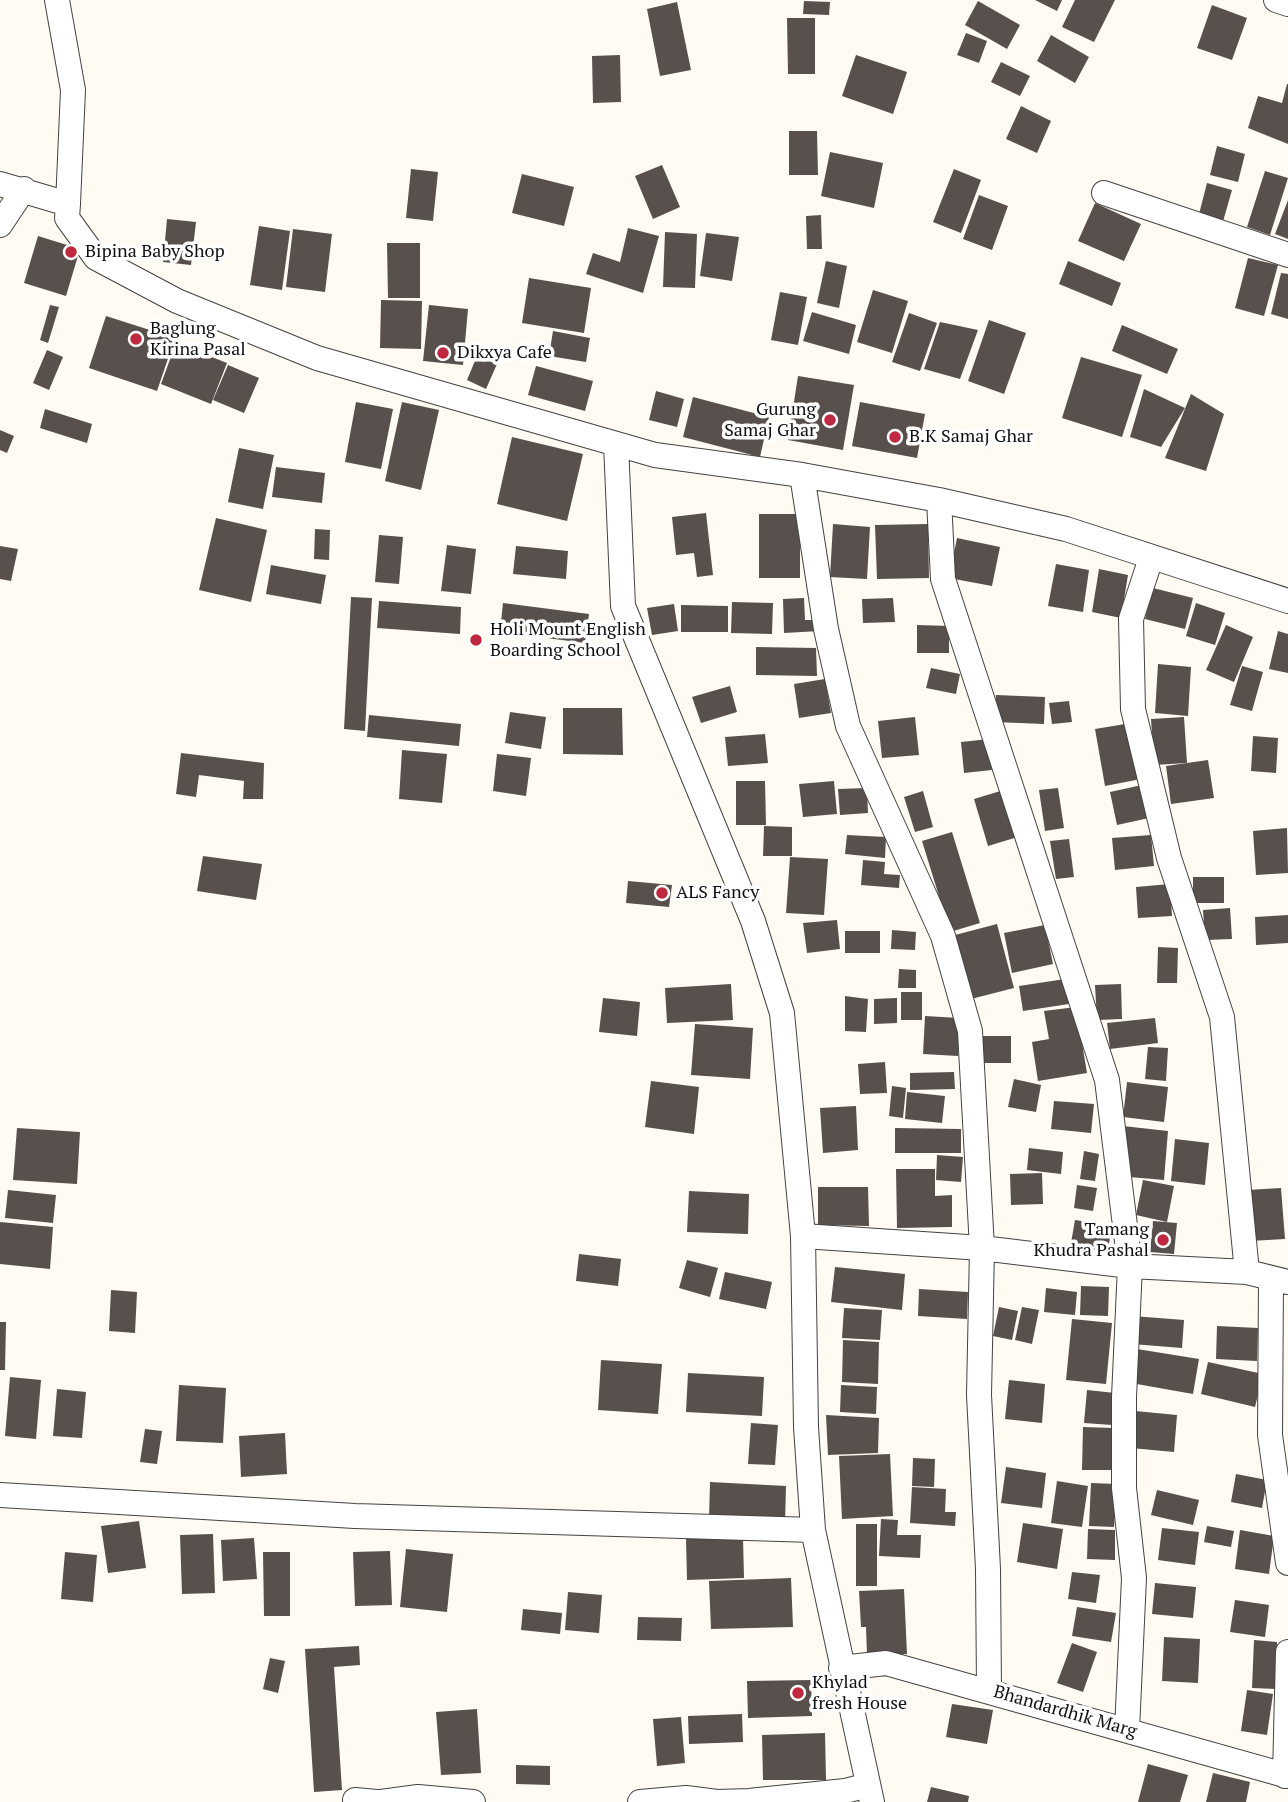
<!DOCTYPE html>
<html>
<head>
<meta charset="utf-8">
<style>
	body { margin:0 }
	canvas { display:block; background:#fffbf2 }
</style>
</head>
<body>
<canvas width="1288" height="1802"></canvas>
<script>
const context = document.querySelector('canvas').getContext('2d');
context.lineJoin = 'round';
function paint(path, color) { context.fillStyle = color; context.fill(path, 'evenodd'); }
const poly = rows => new Path2D(rows.map(r => 'M' + r).join(''));
function trace(path, color, width, dash) { context.strokeStyle = color; context.lineWidth = width; context.lineCap = dash ? 'butt' : 'round'; context.setLineDash(dash || []); context.stroke(path); }
function label(font, color, halo, rows, align = 'center') {
  context.font = font + ' "PT Serif",serif'; context.lineWidth = 7; context.setLineDash([]); context.textBaseline = 'middle'; context.strokeStyle = halo; context.fillStyle = color; for (const [text, x, y, turn = 0] of rows) {
    context.save(); context.translate(x, y); context.rotate((+turn || 0) * Math.PI / 180); context.textAlign = isNaN(turn) ? turn : align; if (halo) context.strokeText(text, 0, 0); context.fillText(text, 0, 0); context.restore();
  }
}
paint(poly([
	[1035,0,1062,0,1057,11],
	[1075,0,1115,0,1094,42,1062,27],
	[804,1,830,2,829,15,803,14],
	[978,1,1020,25,1007,49,965,25],
	[677,2,691,70,660,76,647,9],
	[1212,5,1247,18,1232,60,1197,48],
	[787,18,815,18,815,74,788,74],
	[966,33,987,41,979,63,957,55],
	[1051,35,1089,57,1075,83,1037,61],
	[620,55,621,102,593,103,592,56],
	[856,55,907,72,893,114,842,96],
	[1001,62,1030,76,1020,96,991,82],
	[1287,84,1288,84,1288,144,1248,128,1258,96,1282,103],
	[1021,106,1051,121,1037,153,1006,139],
	[789,131,817,131,818,175,789,175],
	[1217,146,1245,154,1238,182,1210,175],
	[830,152,883,163,874,208,821,196],
	[662,165,680,207,653,219,635,176],
	[411,169,438,172,433,221,406,218],
	[954,169,981,180,961,233,933,222],
	[1265,171,1288,178,1270,235,1247,227],
	[522,174,574,187,564,226,512,213],
	[1207,183,1232,190,1222,225,1198,218],
	[979,195,1008,206,992,250,963,239],
	[1288,200,1288,239,1275,234],
	[1095,203,1141,224,1124,261,1078,241],
	[821,215,822,249,807,249,806,216],
	[167,219,196,222,191,265,163,262],
	[259,226,290,231,282,290,250,285],
	[628,228,659,236,643,293,586,274,593,253,620,262],
	[293,229,332,234,325,292,286,287],
	[665,232,697,234,695,288,663,287],
	[706,233,739,237,732,281,700,276],
	[38,236,80,249,66,296,24,283],
	[387,243,420,243,420,298,388,298],
	[1248,258,1278,265,1264,316,1235,308],
	[826,261,847,266,839,308,817,303],
	[1068,261,1121,283,1112,306,1059,284],
	[1281,273,1288,274,1288,319,1271,314],
	[529,278,591,288,584,333,522,323],
	[873,290,908,301,892,353,857,342],
	[780,292,807,297,798,345,771,340],
	[381,300,422,301,421,349,380,348],
	[50,305,59,307,48,343,40,340],
	[429,305,468,309,463,365,423,361],
	[812,312,856,325,849,354,803,341],
	[909,313,937,323,920,371,892,362],
	[106,316,175,338,157,391,89,368],
	[989,320,1026,333,1004,394,968,381],
	[940,322,978,330,960,379,924,369],
	[1122,325,1178,349,1167,374,1112,351],
	[553,331,590,338,586,362,549,356],
	[176,343,227,363,211,404,161,384],
	[47,350,63,357,49,390,33,383],
	[477,356,497,364,486,389,467,380],
	[1081,357,1142,375,1122,437,1062,418],
	[228,365,259,378,244,413,213,400],
	[536,366,593,381,585,411,528,395],
	[798,376,854,385,843,450,788,440],
	[1144,389,1185,408,1161,447,1130,437],
	[656,391,684,399,677,427,649,420],
	[1191,394,1224,414,1206,471,1165,458],
	[693,397,769,417,760,457,683,437],
	[356,402,393,409,381,469,345,462],
	[402,402,439,410,421,490,385,481],
	[860,402,925,414,917,458,852,446],
	[45,409,92,424,87,443,40,428],
	[0,430,14,436,7,453,0,450],
	[512,437,583,454,567,521,497,504],
	[239,448,274,455,263,509,228,502],
	[276,467,325,473,322,503,272,497],
	[706,513,713,575,697,577,694,553,676,555,672,517],
	[759,514,800,514,800,578,759,578],
	[216,518,267,530,251,602,199,590],
	[833,524,870,527,867,579,830,577],
	[928,524,929,578,877,579,875,525],
	[315,529,330,530,329,560,314,559],
	[379,535,403,537,399,584,375,582],
	[957,538,1000,547,992,586,949,578],
	[447,545,476,549,471,594,441,591],
	[0,546,18,549,11,581,0,579],
	[516,546,568,551,566,579,513,574],
	[1056,564,1089,570,1083,612,1048,606],
	[271,565,326,575,321,604,266,594],
	[1099,569,1128,575,1121,618,1092,612],
	[1153,588,1193,598,1185,629,1145,619],
	[351,597,372,598,365,731,344,729],
	[804,598,805,620,820,620,820,631,784,633,783,599],
	[893,598,895,622,863,623,862,599],
	[379,601,461,607,460,634,377,628],
	[732,602,773,603,772,634,731,633],
	[503,603,589,614,585,643,500,632],
	[1196,603,1225,613,1215,645,1186,636],
	[674,604,678,631,652,635,647,608],
	[681,605,728,606,728,632,681,632],
	[917,625,949,626,949,653,917,653],
	[1226,625,1253,637,1234,682,1206,670],
	[1278,631,1288,634,1288,673,1269,669],
	[756,647,816,648,817,676,756,675],
	[1158,664,1191,667,1188,716,1155,713],
	[1242,666,1263,672,1252,711,1230,705],
	[931,668,960,674,956,694,926,688],
	[825,679,831,713,799,718,794,684],
	[730,686,737,712,701,723,692,697],
	[996,695,1045,697,1044,724,995,722],
	[1069,701,1072,722,1052,724,1049,703],
	[563,708,622,708,623,755,563,754],
	[510,712,546,717,541,749,505,743],
	[369,715,461,724,459,746,367,737],
	[915,717,919,755,882,758,878,721],
	[1184,717,1187,763,1154,765,1151,719],
	[1131,723,1141,779,1105,786,1095,729],
	[765,734,768,763,728,766,725,737],
	[1253,736,1278,738,1276,773,1251,771],
	[989,739,992,770,964,773,961,742],
	[402,750,447,754,442,803,399,799],
	[181,753,264,763,263,799,243,799,244,781,199,775,196,797,176,794],
	[497,754,531,758,526,796,493,791],
	[1208,760,1214,798,1171,804,1166,766],
	[736,781,765,781,766,825,736,825],
	[834,781,837,814,803,817,799,784],
	[1142,785,1149,818,1117,825,1110,792],
	[867,788,868,813,840,815,838,789],
	[1058,788,1064,828,1045,831,1039,790],
	[1007,789,1021,836,988,846,974,799],
	[923,791,933,827,915,832,904,797],
	[764,826,792,827,792,856,763,856],
	[1287,828,1288,873,1256,875,1253,831],
	[952,832,980,923,950,932,922,841],
	[847,835,886,837,885,858,845,854],
	[1151,835,1154,866,1115,870,1112,838],
	[1069,839,1074,877,1056,879,1050,841],
	[203,856,262,864,256,900,197,891],
	[790,857,828,859,824,915,786,913],
	[863,860,885,862,884,874,900,875,899,888,861,885],
	[1193,877,1224,877,1224,903,1193,903],
	[628,881,672,885,669,907,626,903],
	[1170,884,1172,916,1138,918,1136,887],
	[1230,908,1232,939,1205,940,1203,910],
	[1288,915,1288,943,1256,945,1255,917],
	[837,920,840,949,807,953,803,923],
	[997,924,1014,988,971,999,955,935],
	[1045,925,1053,964,1012,973,1004,933],
	[892,930,916,932,915,950,891,949],
	[845,931,880,931,880,953,845,953],
	[1158,947,1178,948,1177,983,1157,983],
	[899,969,916,970,916,988,898,988],
	[1065,979,1069,1004,1023,1011,1019,986],
	[731,984,733,1020,667,1023,665,988],
	[1121,984,1122,1019,1097,1020,1095,985],
	[901,992,922,992,922,1020,901,1020],
	[845,996,868,999,866,1032,845,1031],
	[603,998,640,1002,637,1036,599,1032],
	[897,998,897,1023,874,1024,874,999],
	[1076,1007,1087,1073,1038,1081,1032,1042,1049,1039,1044,1011],
	[925,1016,960,1018,958,1056,923,1054],
	[1155,1018,1158,1043,1110,1049,1107,1023],
	[695,1024,753,1028,750,1079,691,1075],
	[978,1036,1011,1036,1011,1063,978,1063],
	[1148,1047,1168,1048,1166,1081,1145,1079],
	[885,1062,887,1093,860,1094,858,1064],
	[954,1072,955,1089,910,1090,910,1073],
	[1014,1079,1041,1085,1036,1112,1008,1107],
	[651,1081,699,1087,694,1134,645,1127],
	[1127,1082,1168,1087,1164,1122,1123,1117],
	[892,1086,906,1088,903,1118,889,1116],
	[907,1092,945,1096,942,1123,905,1119],
	[1054,1101,1094,1104,1091,1133,1051,1129],
	[856,1106,858,1150,823,1153,820,1108],
	[1123,1126,1168,1131,1164,1180,1118,1176],
	[17,1128,80,1132,77,1184,13,1180],
	[895,1128,961,1129,961,1153,895,1153],
	[1175,1139,1209,1143,1205,1185,1171,1181],
	[1029,1148,1063,1152,1061,1174,1027,1170],
	[1084,1151,1099,1154,1095,1181,1080,1179],
	[937,1155,963,1157,961,1182,936,1180],
	[896,1169,935,1169,935,1196,952,1195,952,1227,897,1228],
	[1042,1173,1043,1204,1011,1205,1010,1174],
	[1143,1180,1174,1186,1167,1222,1136,1215],
	[1077,1185,1097,1188,1093,1211,1074,1208],
	[818,1187,868,1187,869,1226,818,1225],
	[1281,1188,1285,1239,1250,1241,1247,1190],
	[8,1190,56,1195,53,1223,5,1218],
	[689,1191,749,1194,748,1234,687,1232],
	[1075,1220,1112,1226,1108,1249,1071,1243],
	[1153,1221,1177,1223,1174,1254,1150,1252],
	[0,1222,53,1227,50,1269,0,1264],
	[579,1254,621,1259,618,1286,576,1281],
	[687,1260,718,1268,710,1297,679,1288],
	[835,1267,905,1274,902,1310,831,1302],
	[725,1272,772,1282,766,1309,719,1299],
	[1081,1286,1109,1287,1108,1316,1080,1315],
	[1046,1288,1077,1292,1075,1315,1044,1312],
	[919,1289,968,1292,967,1319,918,1316],
	[111,1290,137,1292,135,1333,109,1331],
	[999,1307,1018,1311,1012,1340,993,1336],
	[1022,1307,1039,1310,1032,1344,1015,1340],
	[844,1308,882,1310,880,1340,842,1338],
	[1133,1316,1184,1320,1182,1348,1132,1344],
	[1072,1319,1112,1323,1106,1384,1066,1380],
	[0,1322,6,1322,5,1370,0,1370],
	[1217,1326,1258,1328,1257,1361,1216,1359],
	[843,1340,879,1342,878,1384,842,1382],
	[1137,1349,1199,1359,1193,1394,1131,1383],
	[601,1360,662,1364,658,1414,598,1410],
	[1208,1362,1263,1374,1255,1407,1201,1394],
	[688,1373,764,1377,762,1416,686,1412],
	[10,1377,41,1380,36,1439,5,1436],
	[1009,1380,1045,1384,1042,1423,1005,1419],
	[179,1385,226,1388,223,1443,176,1441],
	[841,1385,877,1387,876,1414,840,1412],
	[57,1389,86,1392,82,1438,53,1436],
	[1087,1390,1115,1393,1112,1425,1084,1423],
	[1135,1411,1177,1415,1174,1452,1131,1448],
	[826,1415,879,1418,878,1453,828,1455],
	[751,1423,778,1425,775,1465,748,1464],
	[1083,1427,1113,1428,1113,1470,1082,1470],
	[145,1429,162,1431,157,1464,140,1462],
	[285,1433,287,1474,241,1477,239,1436],
	[890,1454,893,1516,842,1519,839,1456],
	[913,1458,935,1459,934,1487,912,1486],
	[1006,1467,1046,1473,1042,1508,1001,1503],
	[1236,1474,1267,1480,1262,1508,1231,1502],
	[1057,1481,1088,1486,1082,1527,1051,1523],
	[710,1482,786,1486,785,1523,709,1520],
	[1091,1483,1117,1484,1114,1527,1089,1526],
	[912,1487,946,1489,945,1512,956,1512,955,1526,910,1523],
	[1157,1490,1199,1500,1193,1525,1151,1515],
	[881,1519,898,1520,897,1535,921,1535,920,1558,879,1556],
	[139,1521,146,1568,108,1573,101,1526],
	[1023,1523,1063,1529,1057,1569,1017,1562],
	[856,1524,877,1524,877,1586,856,1586],
	[1207,1526,1234,1531,1231,1547,1204,1542],
	[1162,1528,1199,1532,1195,1565,1158,1560],
	[1088,1529,1115,1530,1115,1560,1087,1559],
	[1240,1530,1274,1536,1269,1574,1235,1569],
	[213,1534,215,1593,182,1594,180,1535],
	[743,1537,744,1578,687,1580,686,1539],
	[254,1538,257,1579,223,1581,221,1540],
	[406,1549,453,1554,447,1612,400,1607],
	[390,1551,392,1605,355,1606,353,1552],
	[65,1552,97,1555,93,1602,61,1599],
	[263,1552,290,1552,290,1616,264,1616],
	[1072,1572,1100,1575,1096,1603,1068,1599],
	[791,1578,793,1627,711,1629,709,1581],
	[1155,1583,1196,1587,1193,1618,1152,1614],
	[904,1589,907,1654,867,1655,866,1627,861,1627,859,1591],
	[568,1592,602,1595,599,1633,565,1630],
	[1235,1600,1269,1605,1265,1637,1230,1632],
	[1077,1607,1116,1613,1111,1642,1072,1636],
	[523,1609,562,1613,560,1634,521,1630],
	[638,1617,682,1618,681,1641,637,1640],
	[1164,1637,1200,1639,1198,1683,1162,1681],
	[1254,1640,1277,1642,1276,1689,1252,1688],
	[1072,1643,1097,1652,1083,1692,1057,1683],
	[359,1646,360,1665,334,1667,342,1790,314,1792,305,1649],
	[270,1658,285,1661,278,1693,263,1689],
	[811,1680,812,1716,748,1718,747,1681],
	[1247,1690,1273,1694,1267,1735,1241,1731],
	[952,1704,993,1710,987,1744,946,1737],
	[477,1709,481,1773,441,1775,436,1712],
	[742,1714,743,1742,689,1744,688,1716],
	[681,1717,685,1763,657,1766,653,1719],
	[825,1733,826,1780,763,1780,762,1735],
	[1148,1764,1188,1775,1180,1802,1138,1802],
	[516,1765,550,1766,550,1785,516,1784],
	[1213,1773,1250,1782,1246,1802,1206,1802],
	[931,1787,969,1796,968,1802,927,1802]
]), '#58504c');
const minor = poly([
	[1276,0,1288,4],
	[0,184,68,204,73,90,57,0],
	[1104,193,1288,255],
	[68,204,67,218,96,258,177,301,317,358,655,455,802,475,939,500,1066,529,1288,601],
	[0,225,24,189],
	[616,444,623,606,753,921,782,1013,803,1236,806,1427,813,1530,872,1802],
	[802,475,826,629,848,726,943,936,970,1031,982,1248,979,1395,988,1569,989,1690],
	[939,500,943,579,1107,1080,1130,1266,1124,1397,1124,1488,1134,1578,1127,1730],
	[1151,558,1131,619,1133,709,1169,858,1222,1017,1247,1272],
	[803,1236,982,1248,1130,1266,1247,1272,1288,1282],
	[1271,1280,1270,1435,1288,1563],
	[0,1495,355,1516,813,1530],
	[841,1668,886,1663,1288,1776],
	[1285,1776,1288,1652],
	[355,1800,377,1802],
	[381,1802,418,1797,473,1802],
	[640,1802,686,1798,717,1802,749,1801,845,1791,868,1785]
]);
trace(minor, '#434343', 26);
trace(minor, '#fff', 24);
for (const [x, y, r, color] of [
	[71,252,7,"#bf283e"],
	[136,339,7,"#bf283e"],
	[443,353,7,"#bf283e"],
	[830,420,7,"#bf283e"],
	[895,437,7,"#bf283e"],
	[476,640,7,"#bf283e"],
	[662,893,7,"#bf283e"],
	[1163,1240,7,"#bf283e"],
	[798,1693,7,"#bf283e"]
]) { const dot = new Path2D(); dot.arc(x, y, r, 0, 2 * Math.PI); context.fillStyle = color; context.fill(dot); trace(dot, '#fff', 2.5); }
label('18px', '#101010', '#fff', [
	["Bipina Baby Shop",85,252],
	["Baglung",150,329],
	["Kirina Pasal",150,350],
	["Dikxya Cafe",457,353],
	["Gurung",816,410,"right"],
	["Samaj Ghar",816,431,"right"],
	["B.K Samaj Ghar",909,437],
	["Holi Mount English",490,630],
	["Boarding School",490,651],
	["ALS Fancy",676,893],
	["Tamang",1149,1230,"right"],
	["Khudra Pashal",1149,1251,"right"],
	["Khylad",812,1683],
	["fresh House",812,1704]
], 'left');
label('18px', '#101010', '#fff', [
	["Bhandardhik Marg",1065,1712,16]
]);
</script>
</body>
</html>
